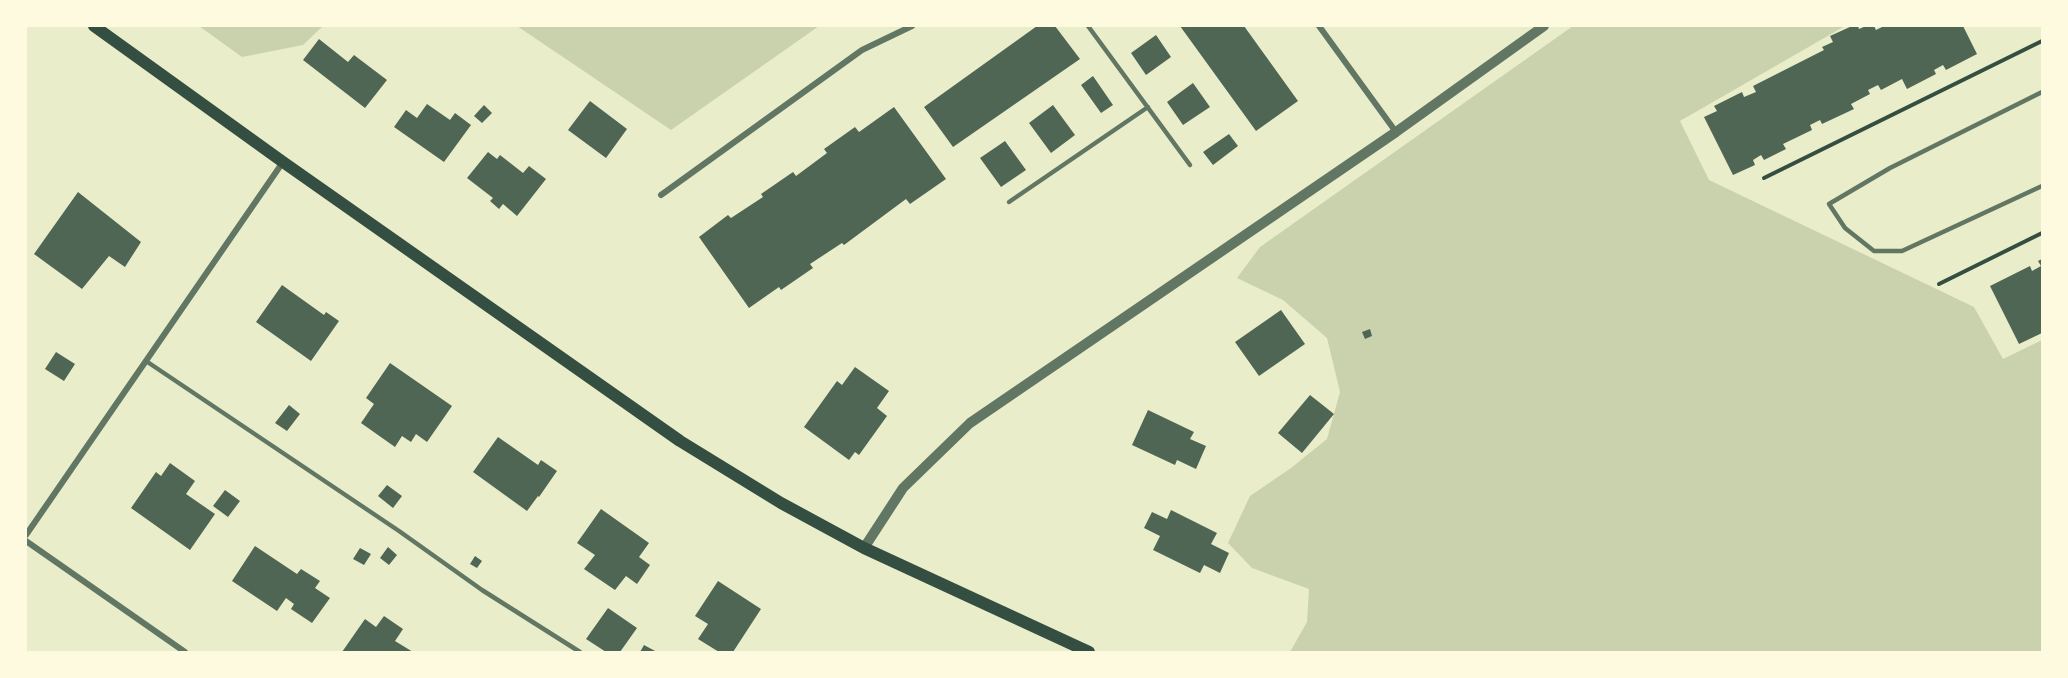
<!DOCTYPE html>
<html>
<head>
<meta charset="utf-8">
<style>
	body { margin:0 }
	#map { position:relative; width:2068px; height:678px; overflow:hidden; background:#e9edc9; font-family:Arial,sans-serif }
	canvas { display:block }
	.frame { position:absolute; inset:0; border:27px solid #fefae0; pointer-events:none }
</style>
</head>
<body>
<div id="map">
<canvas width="2068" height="678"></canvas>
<div class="frame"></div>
</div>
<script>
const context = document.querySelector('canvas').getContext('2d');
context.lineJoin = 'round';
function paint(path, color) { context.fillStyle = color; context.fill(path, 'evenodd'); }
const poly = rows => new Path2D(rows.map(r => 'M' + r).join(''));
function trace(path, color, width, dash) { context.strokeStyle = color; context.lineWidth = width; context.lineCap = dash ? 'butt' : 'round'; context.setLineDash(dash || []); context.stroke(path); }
paint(poly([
	[199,26,323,26,303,45,242,57],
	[517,26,819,26,671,130],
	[1573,26,1845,26,1680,121,1709,180,1974,307,2003,359,2042,340,2042,652,1290,652,1307,622,1309,589,1252,568,1228,543,1250,496,1291,468,1327,439,1340,392,1327,338,1283,300,1237,278,1260,247]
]), '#cad2ad');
paint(poly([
	[1037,26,1055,26,1080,59,953,147,924,107],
	[1180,26,1244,26,1298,101,1256,131],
	[1852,26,1858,26,1859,29,1866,26,1874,26,1876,30,1884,26,1963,26,1977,54,1946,70,1943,65,1934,70,1936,74,1907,89,1902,79,1881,90,1878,85,1868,90,1870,94,1851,104,1854,109,1822,124,1820,120,1810,125,1812,130,1783,144,1786,149,1764,160,1761,155,1753,160,1755,165,1733,175,1704,117,1717,111,1714,106,1742,92,1744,97,1756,92,1753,86,1824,50,1822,47,1833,42,1830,36],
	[1156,35,1171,57,1146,75,1131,53],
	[319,39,348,62,354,55,387,80,365,108,303,60],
	[1093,76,1113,105,1101,113,1081,85],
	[1193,83,1210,107,1183,125,1167,102],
	[590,101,627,129,606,158,568,130],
	[427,104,450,120,455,113,471,125,444,162,394,127,406,110,417,118],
	[484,105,492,113,482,123,474,116],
	[1053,105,1075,135,1051,153,1029,123],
	[894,107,946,179,910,204,906,199,844,245,842,243,810,264,813,268,781,290,779,287,749,308,699,237,728,215,731,218,763,197,761,194,793,172,796,176,827,153,824,149,855,127,859,132],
	[1229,134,1238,146,1213,165,1203,152],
	[1005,141,1026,170,1001,187,980,158],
	[488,152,497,159,500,155,523,173,529,166,546,179,517,216,503,204,499,209,490,201,493,198,467,178],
	[78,192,141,242,125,267,109,256,82,289,34,254],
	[2042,259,2042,333,2019,344,1990,286,2030,266,2032,271,2041,266,2038,261],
	[282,285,324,315,326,312,339,321,311,361,256,322],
	[1281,310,1305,344,1259,376,1235,342],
	[1370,329,1372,336,1365,339,1362,332],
	[56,352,75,364,64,381,45,369],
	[390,363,452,406,427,442,416,434,411,442,402,436,395,447,361,423,374,404,366,398],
	[855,367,889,391,877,408,887,416,859,455,855,452,849,460,804,427,837,381,842,385],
	[1310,395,1334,414,1302,453,1278,433],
	[289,405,300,414,287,431,275,423],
	[1148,410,1194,432,1190,439,1206,446,1196,469,1177,460,1175,465,1132,445],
	[498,437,538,465,541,460,557,471,539,497,538,496,527,511,473,472],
	[170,463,195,481,186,494,215,514,190,550,131,508,156,472,161,476],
	[387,485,402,496,393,508,378,496],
	[225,490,240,501,228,517,213,506],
	[601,509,649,543,639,557,650,565,637,584,626,576,615,590,584,569,595,555,577,543],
	[1171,510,1217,533,1211,544,1229,553,1220,573,1204,565,1200,573,1153,550,1160,536,1144,528,1152,512,1167,519],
	[255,546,297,574,301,569,320,581,315,588,330,598,312,623,291,609,294,604,286,598,277,611,232,581],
	[388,547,397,555,389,565,380,558],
	[360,548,371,554,364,565,353,559],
	[475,556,482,561,477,568,470,564],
	[718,581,761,609,733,652,719,652,698,639,708,624,695,616],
	[608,608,637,628,620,652,606,652,586,639],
	[384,616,403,629,395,641,413,652,342,652,365,619,376,627],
	[644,645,657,652,640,652]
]), '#4f6655');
trace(poly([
	[1764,178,2042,41],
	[1939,284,2042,233]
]), '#344e41', 4);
trace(poly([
	[1088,26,1190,165],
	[2042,92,1890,168,1829,204,1845,228,1874,251,1902,251,2042,186],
	[1009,202,1148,107],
	[146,361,399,531,482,590,580,652]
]), '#617663', 4.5);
trace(poly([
	[1319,26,1396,132],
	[661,195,862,50,912,26],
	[26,535,283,162],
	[26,541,185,652]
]), '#617663', 6);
trace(poly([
	[864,548,903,488,970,423,1396,132,1544,26]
]), '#617663', 10);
trace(poly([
	[94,26,283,162,680,441,781,503,864,548,1089,652]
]), '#344e41', 12);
</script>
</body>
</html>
